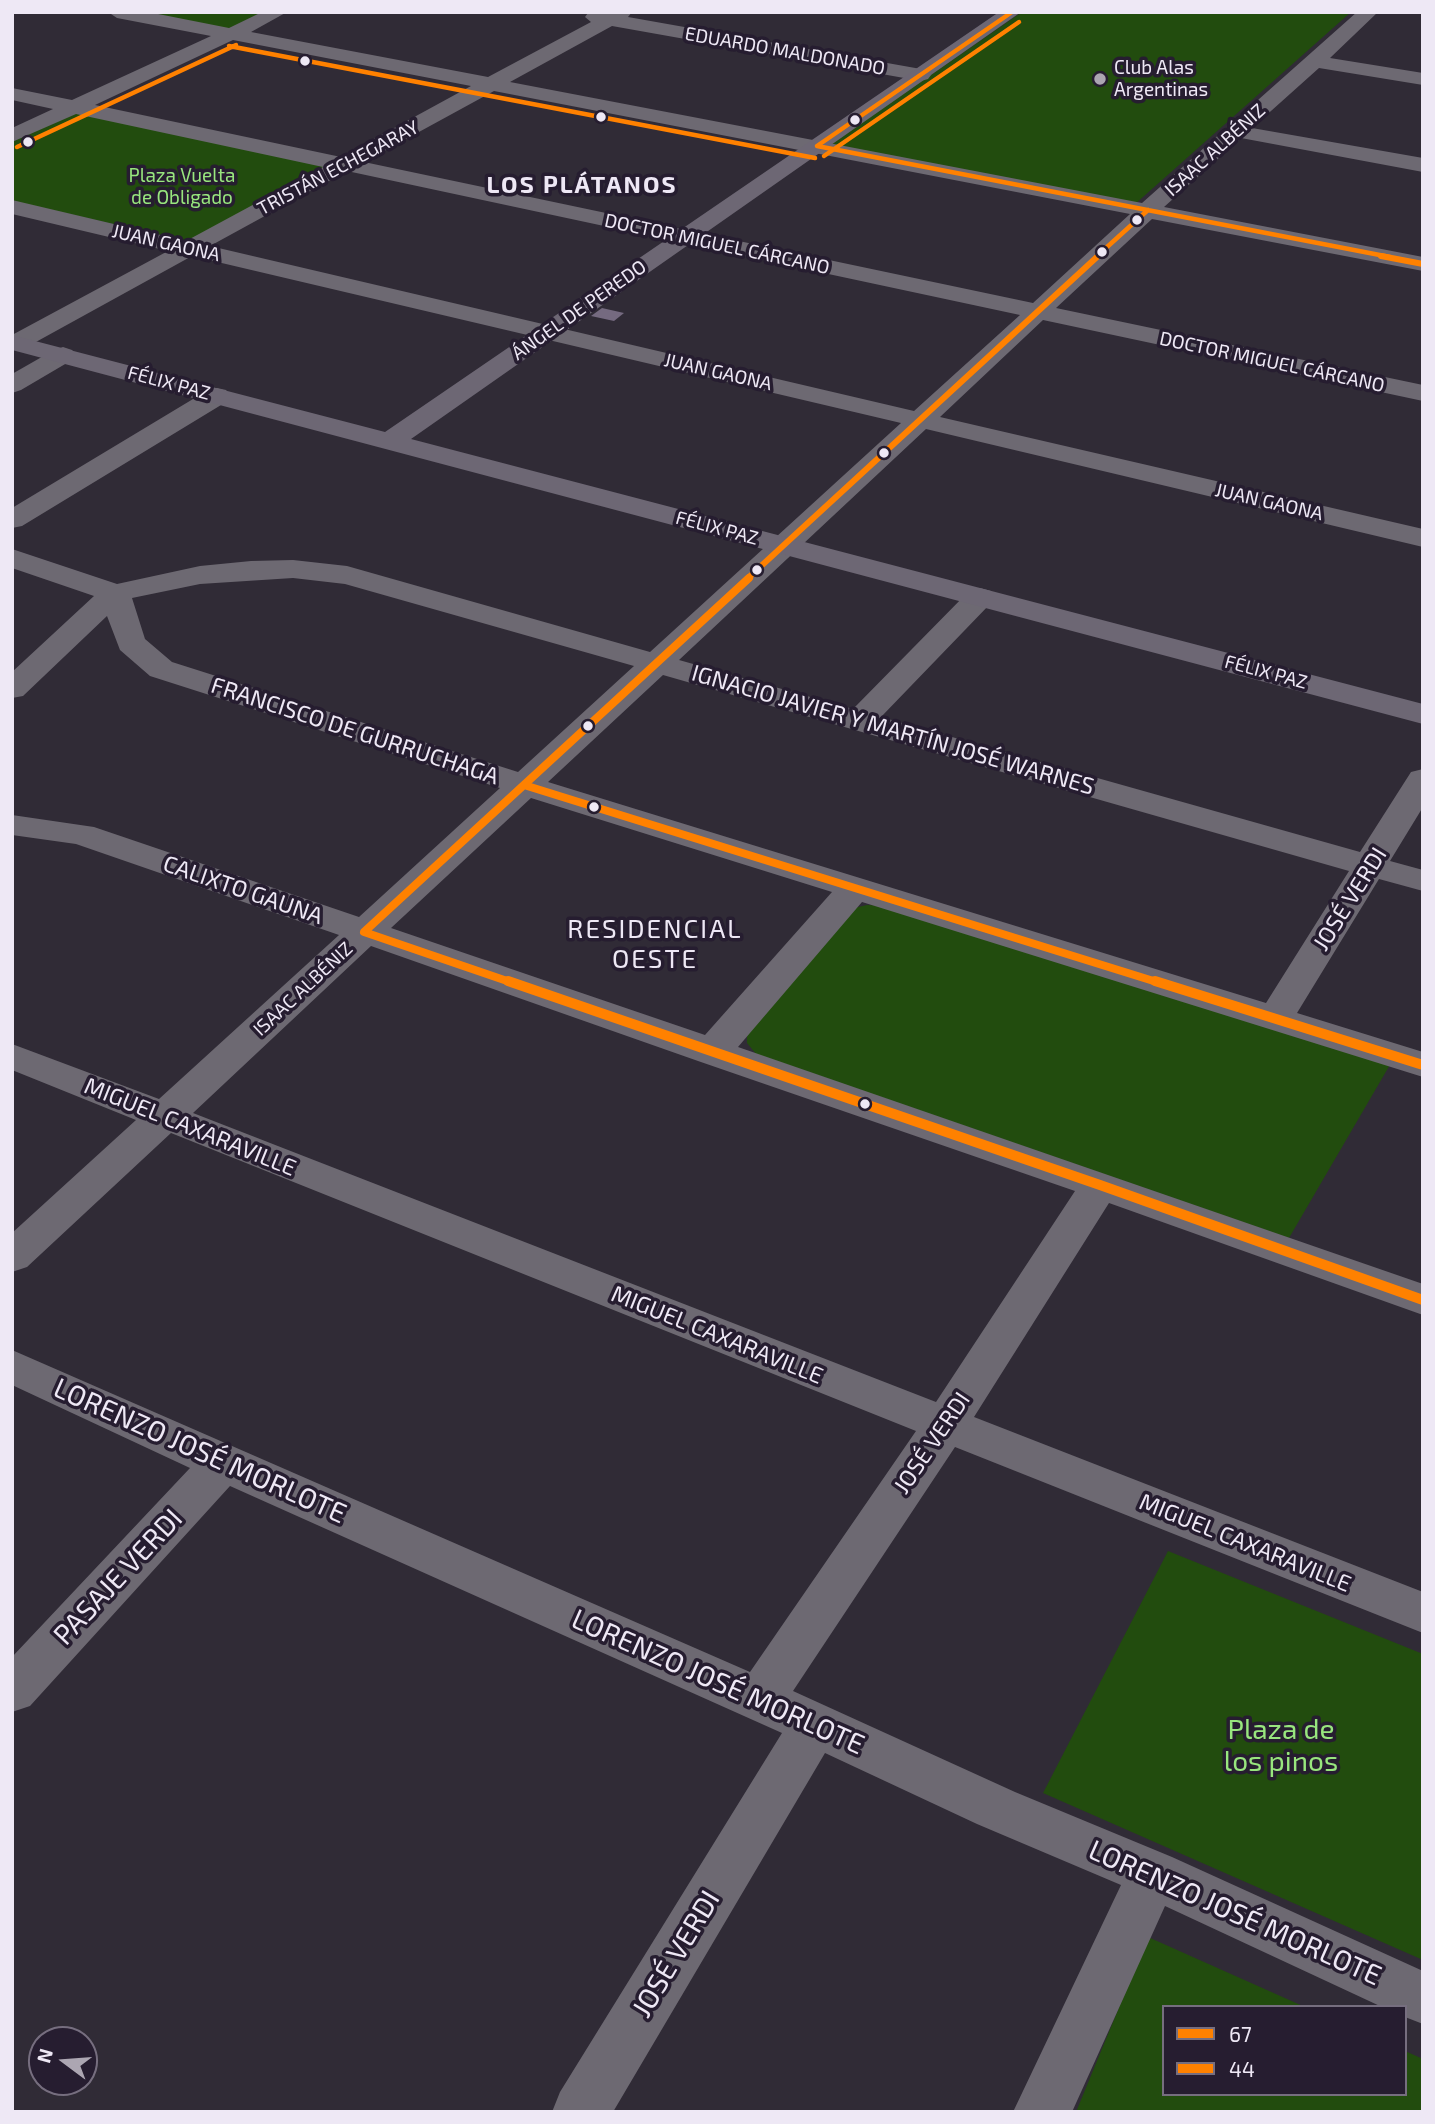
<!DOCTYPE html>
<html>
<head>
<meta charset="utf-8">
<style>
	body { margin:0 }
	#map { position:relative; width:1435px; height:2124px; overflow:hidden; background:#302b36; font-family:"Exo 2",sans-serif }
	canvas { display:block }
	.frame { position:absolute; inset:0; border:14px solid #eee8f5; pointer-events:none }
	.legend { position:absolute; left:1162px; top:2005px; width:245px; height:91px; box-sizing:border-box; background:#261d30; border:2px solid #766e7f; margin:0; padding:9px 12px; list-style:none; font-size:21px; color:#eee8f5 }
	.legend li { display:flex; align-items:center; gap:14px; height:35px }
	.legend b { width:35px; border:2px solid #766e7f }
	.north { position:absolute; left:28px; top:2026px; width:70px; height:70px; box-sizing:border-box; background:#261d30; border:2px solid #766e7f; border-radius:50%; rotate:286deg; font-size:19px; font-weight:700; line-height:28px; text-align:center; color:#eee8f5 }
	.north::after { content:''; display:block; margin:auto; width:24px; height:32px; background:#aca6b2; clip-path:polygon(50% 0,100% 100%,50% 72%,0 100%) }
</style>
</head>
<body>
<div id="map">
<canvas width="1435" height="2124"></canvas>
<div class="frame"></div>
<ul class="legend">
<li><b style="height:9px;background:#ff8100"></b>67</li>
<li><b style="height:9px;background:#ff8100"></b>44</li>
</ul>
<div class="north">N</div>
</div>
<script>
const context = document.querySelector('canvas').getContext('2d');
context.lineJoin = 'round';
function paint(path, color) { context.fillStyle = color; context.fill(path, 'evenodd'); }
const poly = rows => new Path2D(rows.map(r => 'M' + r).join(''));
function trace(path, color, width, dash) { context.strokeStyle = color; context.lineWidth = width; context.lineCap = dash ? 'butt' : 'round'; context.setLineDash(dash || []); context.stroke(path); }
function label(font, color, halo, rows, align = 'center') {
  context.font = font + ' "Exo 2",sans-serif'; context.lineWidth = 7; context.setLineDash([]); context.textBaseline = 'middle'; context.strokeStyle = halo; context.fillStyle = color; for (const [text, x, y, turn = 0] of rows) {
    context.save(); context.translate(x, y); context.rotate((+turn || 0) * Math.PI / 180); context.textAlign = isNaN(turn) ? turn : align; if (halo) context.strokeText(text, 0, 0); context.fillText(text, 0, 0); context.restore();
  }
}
paint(poly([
	[150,12,264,12,221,32,141,16],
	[1022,12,1351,12,1134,205,828,146],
	[76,111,331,165,192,242,12,201,12,142],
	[867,905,892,906,1391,1063,1289,1238,756,1054,747,1043,747,1029,854,908],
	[1168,1551,1423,1654,1423,1960,1043,1793],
	[1148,1937,1305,2007,1164,2007,1164,2094,1405,2094,1405,2051,1423,2059,1423,2112,1076,2112]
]), '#224c0e');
paint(poly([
	[602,308,624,313,614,321,591,316]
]), '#756a80');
paint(poly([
	[108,12,148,12,229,28,262,12,287,12,251,32,488,77,591,22,585,17,588,13,632,12,628,17,921,69,928,71,931,75,928,79,921,81,612,26,510,82,1142,203,1357,12,1378,12,1330,58,1423,73,1423,85,1319,68,1252,128,1423,158,1423,172,1241,138,1164,207,1423,257,1423,271,1152,219,1056,308,1423,385,1423,401,1043,320,940,417,1423,529,1423,547,926,429,679,660,853,709,969,591,980,588,991,591,995,597,991,603,881,717,1360,852,1411,772,1423,769,1423,807,1390,861,1423,870,1423,891,1379,879,1297,1013,1423,1052,1423,1077,862,902,738,1047,1423,1284,1423,1315,1109,1203,974,1417,1423,1592,1423,1633,955,1447,793,1691,1015,1792,1172,1857,1423,1971,1423,2024,1405,2017,1405,2007,1382,2007,1165,1906,1072,2112,1013,2112,1121,1885,977,1824,825,1753,613,2112,552,2112,560,2092,782,1733,230,1486,30,1706,12,1712,12,1657,190,1468,12,1385,12,1350,750,1672,916,1431,171,1133,27,1267,12,1272,12,1233,136,1120,12,1070,12,1044,159,1099,339,935,76,844,12,835,12,815,94,827,359,917,500,788,150,676,120,650,107,616,23,696,12,698,12,672,94,596,12,568,12,549,117,584,200,566,251,561,293,560,347,566,650,652,901,423,192,256,25,348,12,350,12,335,168,251,12,214,12,200,186,241,323,167,76,114,12,142,12,128,53,109,12,100,12,88,72,100,211,36,117,18,108,12],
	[233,40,471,86,341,157,95,105,233,40],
	[494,91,1130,214,1033,303,364,162,494,91],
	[347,171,1020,315,914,411,210,246,347,171],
	[293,578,345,584,634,666,518,772,172,662,145,639,132,598,200,584,293,578],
	[663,675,848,728,1349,871,1266,1003,548,782,663,675],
	[531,798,832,892,705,1035,391,928,531,798],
	[371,946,698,1061,1075,1191,936,1402,193,1113,371,946],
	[63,347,72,350,76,355,72,360,21,390,12,393,12,374,54,350,63,347],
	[217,388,226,390,230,396,226,402,22,526,12,528,12,508,208,390,217,388]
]), '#6d6972');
paint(poly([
	[999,12,1021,12,411,439,1423,704,1423,724,12,350,12,335,385,432,999,12]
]), '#6d6774');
trace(poly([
	[817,146,1390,257],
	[817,146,1012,12],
	[1096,257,1148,210]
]), '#ff8100', 4.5);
trace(poly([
	[1381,256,1423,264],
	[747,579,1098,256]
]), '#ff8100', 6);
trace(poly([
	[524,785,1160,983],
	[513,983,364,932,749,578]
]), '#ff8100', 8);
trace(poly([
	[508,981,1100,1185,1423,1300],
	[1155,981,1423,1065]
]), '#ff8100', 10);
trace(poly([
	[229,46,815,158],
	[17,147,236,45],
	[824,156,1019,22]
]), '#ff8100', 4.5);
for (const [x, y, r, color] of [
	[305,61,6,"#eee8f5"],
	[1100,79,7,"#aca6b2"],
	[601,117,6,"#eee8f5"],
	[855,120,6,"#eee8f5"],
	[28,142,6,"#eee8f5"],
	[1137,220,6,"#eee8f5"],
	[1102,252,6,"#eee8f5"],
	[884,453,6,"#eee8f5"],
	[757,570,6,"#eee8f5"],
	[588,726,6,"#eee8f5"],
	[594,807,6,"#eee8f5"],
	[865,1104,6,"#eee8f5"]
]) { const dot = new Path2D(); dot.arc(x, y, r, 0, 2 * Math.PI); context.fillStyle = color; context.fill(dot); trace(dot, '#261d30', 2.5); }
label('19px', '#eee8f5', '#261d30', [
	["EDUARDO MALDONADO",785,51,10],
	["ISAAC ALBÉNIZ",1215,150,-42],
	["TRISTÁN ECHEGARAY",338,168,-28],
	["JUAN GAONA",166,243,13],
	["DOCTOR MIGUEL CÁRCANO",717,244,12],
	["ÁNGEL DE PEREDO",579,310,-35],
	["DOCTOR MIGUEL CÁRCANO",1272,362,12],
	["JUAN GAONA",718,372,13],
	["FÉLIX PAZ",169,383,15],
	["JUAN GAONA",1269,502,13],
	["FÉLIX PAZ",717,528,15],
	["FÉLIX PAZ",1266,672,15],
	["ISAAC ALBÉNIZ",303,989,-43]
]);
label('19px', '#eee8f5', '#261d30', [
	["Club Alas",1114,68],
	["Argentinas",1114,90]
], 'left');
label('19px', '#98e67e', '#261d30', [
	["Plaza Vuelta",182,176],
	["de Obligado",182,198]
]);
label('23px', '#eee8f5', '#261d30', [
	["IGNACIO JAVIER Y MARTÍN JOSÉ WARNES",893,730,16],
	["FRANCISCO DE GURRUCHAGA",355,731,18],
	["CALIXTO GAUNA",243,890,19],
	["JOSÉ VERDI",1350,899,-58],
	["MIGUEL CAXARAVILLE",190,1127,22],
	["MIGUEL CAXARAVILLE",717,1335,22],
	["JOSÉ VERDI",932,1443,-56],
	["MIGUEL CAXARAVILLE",1245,1543,22]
]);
context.letterSpacing = '2px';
label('bold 24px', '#eee8f5', '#261d30', [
	["LOS PLÁTANOS",582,185]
]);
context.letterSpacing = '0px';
context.letterSpacing = '2px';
label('26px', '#eee8f5', '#261d30', [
	["RESIDENCIAL",655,929],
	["OESTE",655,959]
]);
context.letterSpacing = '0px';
label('28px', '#eee8f5', '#261d30', [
	["LORENZO JOSÉ MORLOTE",200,1451,24],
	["PASAJE VERDI",118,1577,-47],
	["LORENZO JOSÉ MORLOTE",718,1682,24],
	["LORENZO JOSÉ MORLOTE",1235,1913,24],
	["JOSÉ VERDI",676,1954,-59]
]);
label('28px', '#98e67e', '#261d30', [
	["Plaza de",1281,1730],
	["los pinos",1281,1762]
]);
</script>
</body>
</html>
